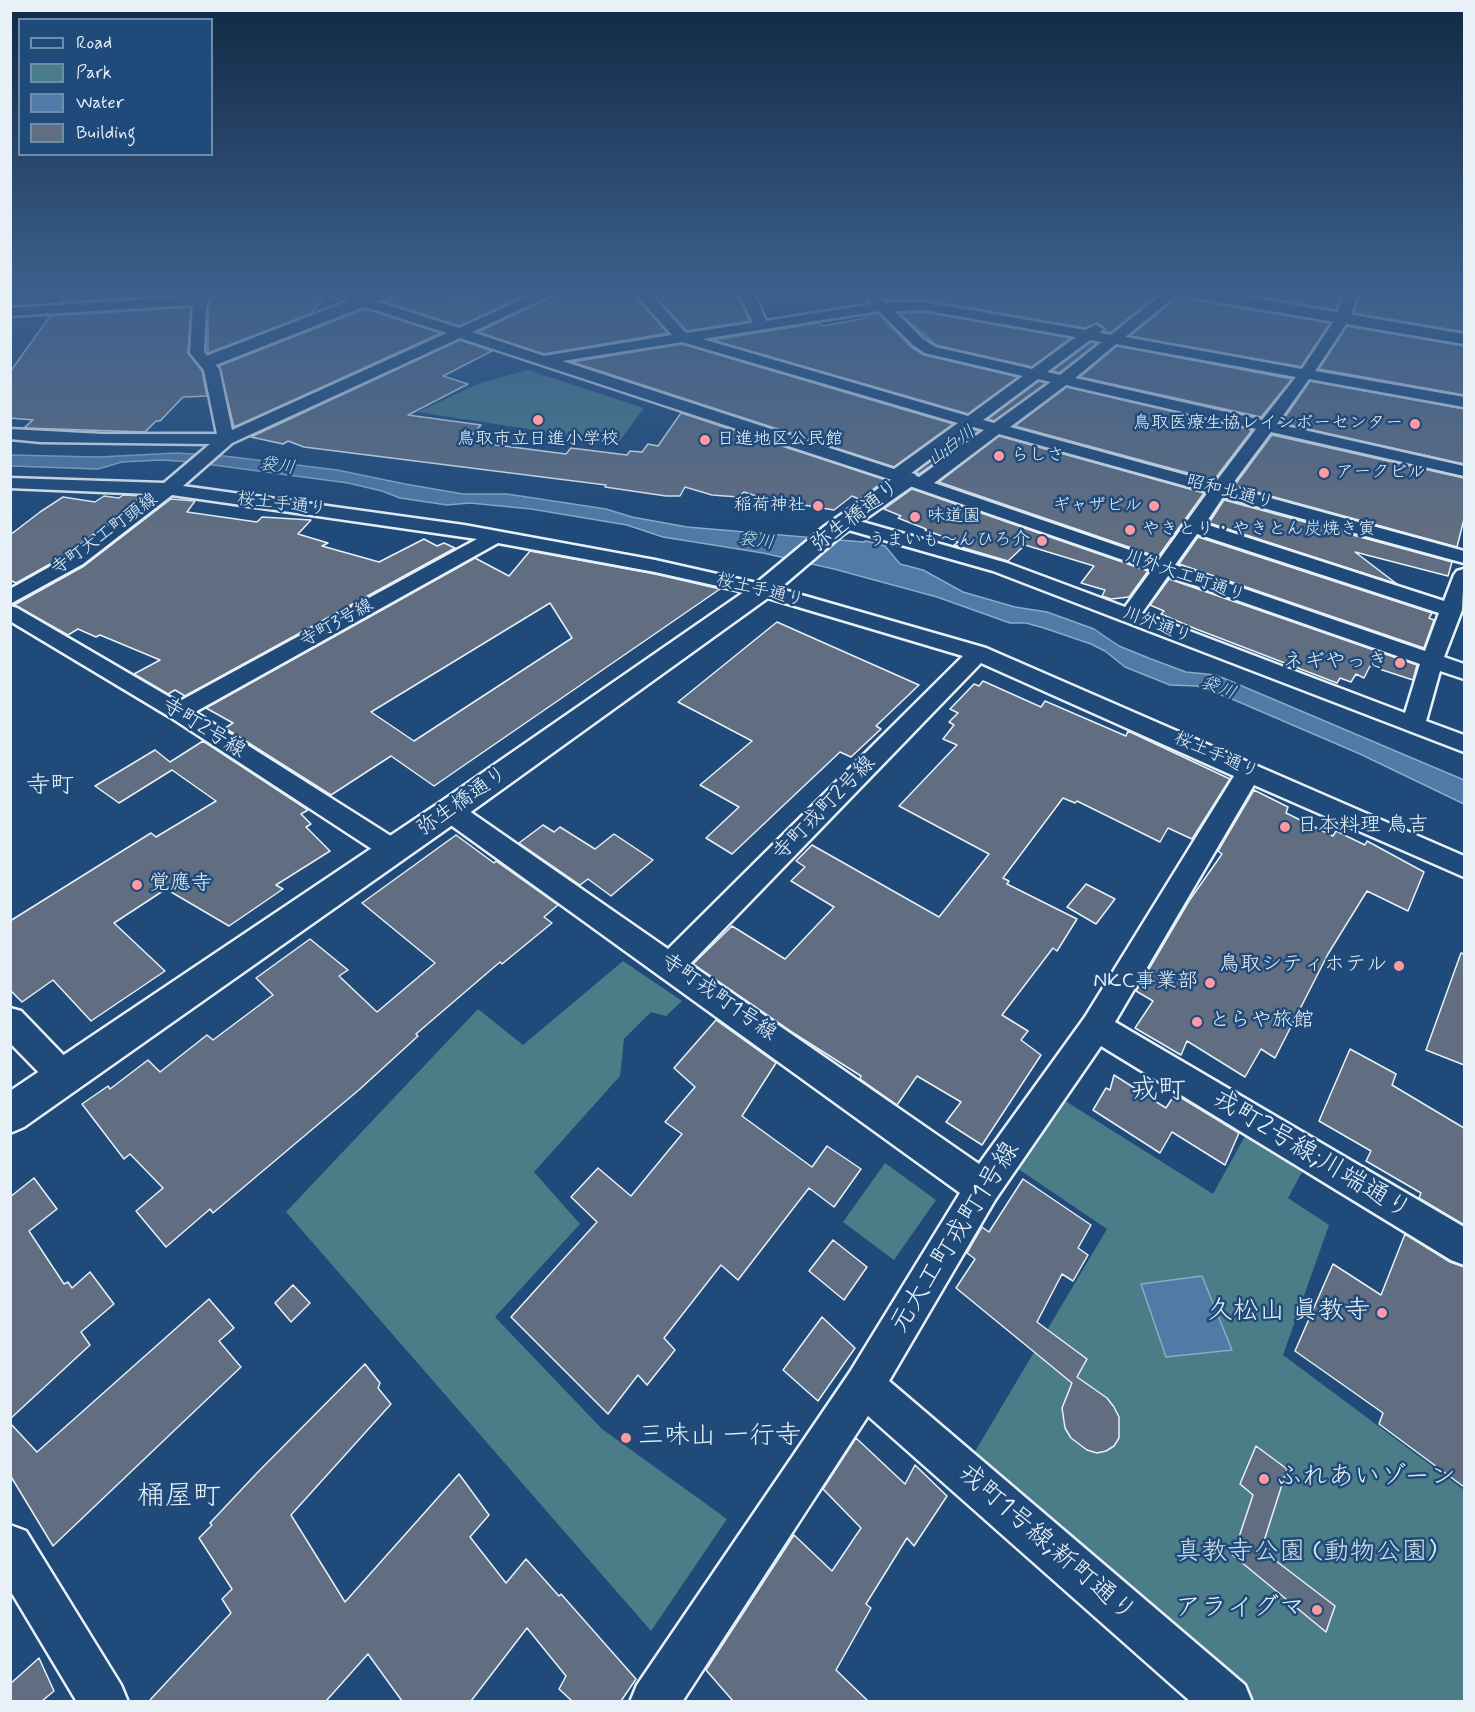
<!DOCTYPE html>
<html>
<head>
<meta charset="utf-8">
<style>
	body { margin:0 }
	#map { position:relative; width:1475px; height:1712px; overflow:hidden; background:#1f4a7a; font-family:Mynerve,sans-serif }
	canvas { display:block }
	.frame { position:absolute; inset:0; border:12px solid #e8f1f8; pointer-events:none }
	.legend { position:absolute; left:18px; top:18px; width:195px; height:138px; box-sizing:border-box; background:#1f4a7a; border:2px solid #6f8dac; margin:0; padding:8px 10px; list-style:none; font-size:18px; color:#e8f1f8 }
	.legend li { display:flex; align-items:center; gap:12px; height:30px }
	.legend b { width:30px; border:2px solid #6f8dac }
</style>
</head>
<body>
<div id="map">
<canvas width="1475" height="1712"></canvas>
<div class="frame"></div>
<ul class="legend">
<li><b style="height:8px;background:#1f4a7a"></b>Road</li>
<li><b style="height:16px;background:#4b7d88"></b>Park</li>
<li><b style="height:16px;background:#517aa6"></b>Water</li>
<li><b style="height:16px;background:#616e81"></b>Building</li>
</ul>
</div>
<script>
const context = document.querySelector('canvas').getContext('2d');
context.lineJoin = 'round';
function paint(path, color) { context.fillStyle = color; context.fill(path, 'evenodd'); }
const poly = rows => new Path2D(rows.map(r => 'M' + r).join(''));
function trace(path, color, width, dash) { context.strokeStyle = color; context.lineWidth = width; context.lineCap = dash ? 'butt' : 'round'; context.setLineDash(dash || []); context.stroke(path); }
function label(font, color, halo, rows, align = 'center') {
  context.font = font + ' Mynerve,"Klee One",sans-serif'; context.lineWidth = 5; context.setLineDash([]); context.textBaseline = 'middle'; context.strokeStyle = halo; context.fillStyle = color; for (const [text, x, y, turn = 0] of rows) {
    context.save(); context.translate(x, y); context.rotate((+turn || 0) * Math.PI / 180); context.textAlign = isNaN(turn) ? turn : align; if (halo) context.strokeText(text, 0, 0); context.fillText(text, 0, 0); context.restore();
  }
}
paint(poly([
	[528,370,644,408,618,443,418,412,480,383],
	[623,961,682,1001,666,1016,651,1012,624,1039,620,1076,534,1172,580,1224,495,1317,602,1429,727,1519,651,1631,286,1212,478,1009,523,1045],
	[1059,1097,1213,1194,1245,1136,1302,1172,1288,1198,1329,1225,1283,1355,1464,1490,1464,1701,1253,1701,970,1460,1107,1229,1014,1166],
	[885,1163,936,1200,894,1260,843,1222]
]), '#4b7d88');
const water = poly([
	[177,453,224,456,337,470,405,484,463,494,507,494,606,509,632,517,687,527,863,542,866,541,885,546,900,564,923,570,963,592,1015,607,1047,612,1094,629,1119,646,1151,659,1186,672,1216,675,1464,780,1464,804,1360,754,1232,699,1197,686,1170,685,1125,667,1105,651,1091,644,1044,628,1026,623,1010,623,937,597,834,569,763,553,663,537,627,525,531,509,470,503,447,505,400,498,382,491,348,483,191,462,161,460,122,462,98,469,11,466,10,455,98,457,177,453],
	[1202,1276,1232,1350,1166,1357,1141,1284,1202,1276]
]);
paint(water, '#517aa6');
trace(water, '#8daac7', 1.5);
paint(poly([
	[1146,291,1169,291,1172,295,1168,301,937,475,924,478,911,475,906,467,911,459,1146,291]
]), '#517aa6');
const building = poly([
	[78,291,197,291,195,294,59,303,67,292,78,291],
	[215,291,322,291,326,296,310,314,208,353,208,308,215,291],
	[410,291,435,291,455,297,462,294,472,297,507,291,524,296,459,326,383,301,410,291],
	[565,291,636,291,639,301,668,333,544,354,478,332,543,301,553,304,554,296,566,294,565,291],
	[654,291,673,291,674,295,732,291,734,295,738,295,750,321,687,331,654,295,654,291],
	[896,291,1162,291,1110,333,1104,331,1104,327,1097,323,1085,328,924,300,885,300,896,291],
	[1226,291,1343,291,1336,310,1226,291],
	[1361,291,1464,291,1464,332,1354,313,1361,291],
	[1179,296,1183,298,1330,323,1301,367,1130,336,1179,296],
	[191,307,188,353,202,371,207,396,183,397,160,421,156,421,145,432,24,428,33,420,10,418,10,372,50,316,191,307],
	[365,309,441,333,234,427,219,366,365,309],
	[924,312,1070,338,1032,367,936,345,899,313,924,312],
	[878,313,911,347,924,355,1018,377,968,414,712,340,819,323,823,326,862,319,868,315,878,313],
	[1347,326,1464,346,1464,395,1319,369,1347,326],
	[460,340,492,351,443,376,468,384,408,415,481,425,466,441,566,454,571,448,627,455,630,451,642,452,648,444,658,446,681,413,886,480,859,499,852,496,834,510,779,501,777,503,744,492,738,497,712,495,685,487,680,496,666,496,605,487,606,485,304,447,288,441,283,444,251,437,460,340],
	[1091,342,1097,343,1059,373,1052,371,1091,342],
	[682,344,953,424,894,467,572,362,682,344],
	[1117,346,1292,379,1261,417,1080,377,1117,346],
	[1039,381,1046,383,994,421,988,419,1039,381],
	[1310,381,1464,409,1464,464,1281,423,1310,381],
	[1067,387,1252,430,1214,480,1015,426,1067,387],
	[973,429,979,431,919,474,916,472,973,429],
	[1272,435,1464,478,1464,519,1457,547,1234,486,1272,435],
	[999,436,1204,493,1158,557,939,482,999,436],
	[912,489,1148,571,1129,597,1111,599,1102,596,1105,590,1081,583,1094,566,1025,545,1008,561,954,545,958,542,925,530,926,529,898,518,901,516,884,509,912,489],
	[123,495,143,496,68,554,16,583,10,580,10,535,40,512,63,497,95,502,104,496,119,498,123,495],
	[171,499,195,501,187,512,257,522,262,517,311,520,298,534,328,543,322,546,379,562,424,539,437,546,444,543,455,548,185,696,175,690,168,694,134,674,160,660,100,635,96,637,78,629,68,635,14,605,84,566,171,499],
	[1224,500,1452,562,1448,576,1355,552,1397,584,1209,523,1224,500],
	[1198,537,1432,613,1429,618,1434,620,1424,648,1179,564,1198,537],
	[530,551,655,574,720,589,434,786,391,756,331,795,225,728,233,723,206,708,475,558,509,576,530,551],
	[550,603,572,638,414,741,371,712,550,603],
	[1169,579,1417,665,1413,680,1370,666,1364,678,1356,674,1351,682,1340,678,1337,683,1196,629,1161,614,1164,611,1150,605,1169,579],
	[777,622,919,685,876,726,881,729,851,757,840,752,732,854,706,838,739,807,700,785,752,741,678,702,777,622],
	[983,681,1041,707,1045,701,1126,736,1128,731,1230,779,1192,839,1168,828,1160,842,1077,801,1075,803,1063,798,1003,878,1009,881,1007,884,1077,919,1057,951,1053,948,1002,1015,1028,1031,1021,1040,1041,1055,982,1145,946,1122,961,1102,917,1076,897,1105,860,1079,861,1076,795,1034,693,964,732,926,785,959,834,907,791,881,805,867,796,861,812,845,939,917,989,854,899,806,957,745,943,739,954,725,949,722,958,713,950,709,974,684,979,686,983,681],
	[203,741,308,810,301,814,311,824,306,827,330,851,276,885,283,889,229,926,166,889,114,923,165,971,91,1021,53,980,22,1002,10,990,10,921,151,833,156,837,216,801,172,770,119,803,95,786,155,750,170,762,203,741],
	[1254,790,1288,807,1286,813,1333,836,1336,831,1365,845,1367,841,1424,872,1408,911,1367,891,1328,954,1275,1058,1261,1049,1245,1077,1187,1041,1181,1055,1135,1028,1153,1001,1136,991,1189,901,1222,854,1218,851,1254,790],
	[543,825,554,832,560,827,595,849,614,834,653,860,611,896,588,879,580,885,519,843,543,825],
	[456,835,494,863,496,861,558,905,544,917,552,923,502,964,500,962,416,1034,418,1036,360,1089,213,1213,210,1209,166,1247,136,1211,163,1188,130,1154,124,1159,82,1104,108,1086,110,1089,148,1060,160,1072,207,1035,213,1040,273,995,256,978,310,939,348,970,339,976,377,1012,435,963,362,903,456,835],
	[1086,884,1115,899,1096,924,1067,907,1086,884],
	[1461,953,1464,954,1464,1065,1426,1050,1461,953],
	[716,1020,776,1063,742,1116,812,1167,827,1146,861,1169,834,1207,809,1188,738,1280,721,1265,664,1338,675,1350,647,1385,638,1375,608,1414,511,1317,597,1222,571,1197,598,1168,631,1196,682,1134,665,1122,695,1087,674,1068,716,1020],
	[1350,1049,1396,1074,1392,1085,1464,1128,1464,1225,1419,1198,1421,1193,1366,1161,1371,1151,1319,1121,1350,1049],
	[1114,1075,1166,1108,1175,1094,1239,1133,1225,1165,1172,1132,1160,1153,1093,1110,1106,1088,1110,1090,1114,1075],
	[34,1178,57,1209,29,1231,64,1284,68,1282,72,1288,90,1272,114,1304,81,1332,90,1345,10,1419,10,1197,34,1178],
	[1023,1179,1091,1225,1078,1248,1088,1255,1073,1281,1062,1274,1037,1322,1087,1359,1077,1377,1107,1398,1114,1407,1119,1417,1119,1438,1114,1446,1106,1451,1097,1453,1087,1450,1071,1438,1065,1428,1062,1408,1072,1383,956,1288,975,1259,967,1253,982,1227,989,1232,1023,1179],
	[1405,1234,1450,1262,1464,1267,1464,1487,1379,1424,1383,1413,1295,1351,1333,1264,1381,1295,1405,1234],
	[833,1240,867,1267,844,1300,809,1271,833,1240],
	[293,1285,310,1303,291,1322,275,1303,293,1285],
	[209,1299,234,1328,219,1341,241,1367,53,1546,10,1475,10,1423,37,1452,209,1299],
	[822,1317,855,1348,818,1401,783,1370,822,1317],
	[365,1364,380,1383,378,1388,391,1404,291,1515,345,1602,459,1474,489,1515,470,1537,506,1583,526,1559,559,1596,561,1594,636,1679,621,1701,572,1701,559,1689,566,1676,527,1628,471,1701,402,1701,368,1654,326,1701,149,1701,231,1613,222,1599,232,1589,199,1538,212,1525,210,1523,257,1473,365,1364],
	[856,1438,905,1484,915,1465,947,1496,914,1546,907,1538,866,1604,871,1608,836,1670,868,1701,733,1701,706,1670,794,1535,832,1571,861,1528,823,1489,856,1438],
	[1256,1446,1287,1469,1264,1541,1270,1545,1267,1554,1335,1606,1326,1632,1229,1552,1237,1543,1253,1495,1240,1484,1256,1446],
	[39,1658,54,1691,42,1701,10,1701,10,1684,39,1658]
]);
paint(building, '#616e81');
trace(building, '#e8f1f8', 1.5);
const minor = poly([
	[199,291,213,291,206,307,204,352,219,369,232,430,447,333,326,294,324,291,344,291,459,328,541,291,559,291,472,332,544,356,672,335,641,300,638,291,652,291,652,296,686,333,753,323,739,291,753,291,766,321,872,304,867,299,874,295,886,303,924,302,1085,330,1096,325,1103,329,1100,333,1111,335,1166,291,1181,291,1125,337,1302,369,1336,318,1345,291,1359,291,1350,318,1315,371,1464,397,1464,407,1309,379,1277,424,1464,466,1464,476,1271,432,1230,487,1464,551,1464,563,1223,497,1205,524,1444,601,1454,575,1457,571,1464,569,1462,610,1444,657,1464,664,1464,679,1440,671,1426,721,1464,735,1464,752,993,571,838,527,836,523,838,519,845,517,1007,563,1125,607,1152,570,901,483,460,338,232,443,183,486,464,525,655,560,770,586,986,648,1464,856,1464,877,1254,785,1115,1022,1464,1227,1464,1265,1451,1260,1101,1046,995,1200,889,1381,1245,1685,1252,1702,1191,1702,868,1416,682,1702,630,1702,637,1685,850,1372,960,1193,441,818,437,811,441,804,450,802,459,804,668,949,963,656,758,595,655,572,498,543,195,712,402,843,406,850,402,857,393,860,384,857,170,717,10,621,10,606,17,608,178,702,477,539,172,495,83,564,10,604,10,589,69,556,150,494,10,488,10,478,164,483,210,444,41,442,10,439,10,429,102,434,217,434,204,370,190,353,193,305,10,316,10,308,197,296,199,291],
	[924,310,1076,337,1032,369,935,347,923,339,894,311,924,310],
	[879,311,913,345,925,353,1023,376,968,416,702,339,879,311],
	[1090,340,1102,342,1060,375,1047,372,1090,340],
	[682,342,958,423,894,469,562,361,682,342],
	[1116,344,1296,377,1262,420,1075,378,1116,344],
	[1038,379,1051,382,994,423,983,420,1038,379],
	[1066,385,1256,429,1215,483,1010,427,1066,385],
	[973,427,984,430,919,477,910,474,973,427],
	[999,434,1208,492,1159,560,934,483,999,434],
	[1197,534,1439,613,1425,651,1175,565,1197,534],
	[1168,576,1420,664,1405,713,1142,613,1168,576],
	[981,663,1234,776,1085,1017,979,1164,690,964,981,663],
	[10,1008,21,1011,74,1066,79,1076,74,1086,63,1091,52,1086,10,1043,10,1008],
	[10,1525,26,1531,121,1685,128,1702,77,1702,10,1590,10,1525]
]);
const tertiary = poly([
	[375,291,398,291,396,294,213,366,201,366,198,362,201,358,375,291],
	[907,472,915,474,918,479,915,484,841,536,772,595,461,819,24,1127,10,1133,10,1091,439,803,754,585,825,526,899,474,907,472]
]);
const secondary = poly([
	[1175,291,1212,291,1464,334,1464,344,1183,296,1175,291]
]);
trace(minor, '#e8f1f8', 5);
trace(tertiary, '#e8f1f8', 5);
trace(secondary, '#e8f1f8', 5);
paint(minor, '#1f4a7a');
paint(tertiary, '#1f4a7a');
paint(secondary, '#1f4a7a');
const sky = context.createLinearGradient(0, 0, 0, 531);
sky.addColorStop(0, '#112943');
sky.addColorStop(0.55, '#3c608d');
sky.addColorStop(1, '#3c608d00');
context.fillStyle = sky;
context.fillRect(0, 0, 1475, 531);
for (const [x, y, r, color] of [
	[538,420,6,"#ff9aa2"],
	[1415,424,6,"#ff9aa2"],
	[705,440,6,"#ff9aa2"],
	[999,456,6,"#ff9aa2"],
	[1324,473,6,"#ff9aa2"],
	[818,506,6,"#ff9aa2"],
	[1154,506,6,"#ff9aa2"],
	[915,517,6,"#ff9aa2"],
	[1130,530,6,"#ff9aa2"],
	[1042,541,6,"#ff9aa2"],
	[1400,663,6,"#ff9aa2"],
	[1285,827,6,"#ff9aa2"],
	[137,885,6,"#ff9aa2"],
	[1399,966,6,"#ff9aa2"],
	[1210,983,6,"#ff9aa2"],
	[1197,1022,6,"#ff9aa2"],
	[1382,1313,6,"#ff9aa2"],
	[626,1438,6,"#ff9aa2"],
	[1264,1479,6,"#ff9aa2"],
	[1317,1610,6,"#ff9aa2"]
]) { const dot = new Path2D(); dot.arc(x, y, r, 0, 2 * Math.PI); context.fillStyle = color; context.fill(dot); trace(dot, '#1f4a7a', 2); }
label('18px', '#e8f1f8', '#1f4a7a', [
	["鳥取医療生協レインボーセンター",1403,424,"right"],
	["鳥取市立日進小学校",538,440,"center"],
	["日進地区公民館",717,440],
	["らしさ",1011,456],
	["アークビル",1336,473],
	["稲荷神社",806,506,"right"],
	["ギャザビル",1142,506,"right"],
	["味道園",927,517],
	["やきとり・やきとん炭焼き寅",1142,530],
	["うまいも～んひろ介",1030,541,"right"]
], 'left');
label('italic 18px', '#d1dfec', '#1f4a7a', [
	["山白川",952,447,-36],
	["袋川",277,467,8],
	["袋川",756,542,8],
	["袋川",1218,689,21]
]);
label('18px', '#e8f1f8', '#1f4a7a', [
	["昭和北通り",1230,493,15],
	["桜土手通り",282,505,7],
	["寺町大工町頭線",105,535,-36],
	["川外大工町通り",1185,577,19],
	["桜土手通り",760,591,14],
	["寺町3号線",337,624,-29],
	["川外通り",1157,626,21],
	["桜土手通り",1216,756,24]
]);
label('21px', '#e8f1f8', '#1f4a7a', [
	["弥生橋通り",856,517,-37],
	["寺町2号線",203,729,32],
	["弥生橋通り",463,802,-35],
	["寺町戎町2号線",825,809,-46],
	["寺町戎町1号線",718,998,35]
]);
label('21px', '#e8f1f8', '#1f4a7a', [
	["ネギやっき",1388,663],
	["日本料理 鳥吉",1297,827,"left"],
	["覚應寺",149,885,"left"],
	["鳥取シティホテル",1387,966],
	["NKC事業部",1198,983],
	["とらや旅館",1209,1022,"left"]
], 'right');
label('24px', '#e8f1f8', '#1f4a7a', [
	["寺町",50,787]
]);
label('26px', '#e8f1f8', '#1f4a7a', [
	["戎町2号線;川端通り",1311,1156,31],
	["元大工町戎町1号線",956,1238,-58],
	["戎町1号線;新町通り",1046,1544,41]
]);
label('26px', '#e8f1f8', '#1f4a7a', [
	["久松山 眞教寺",1370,1313],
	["三味山 一行寺",638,1438,"left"],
	["ふれあいゾーン",1276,1479,"left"],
	["アライグマ",1305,1610]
], 'right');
label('26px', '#d0e0e7', '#1f4a7a', [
	["真教寺公園 (動物公園)",1306,1554]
]);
label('28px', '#e8f1f8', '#1f4a7a', [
	["戎町",1158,1092],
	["桶屋町",179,1498]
]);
</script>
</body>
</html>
